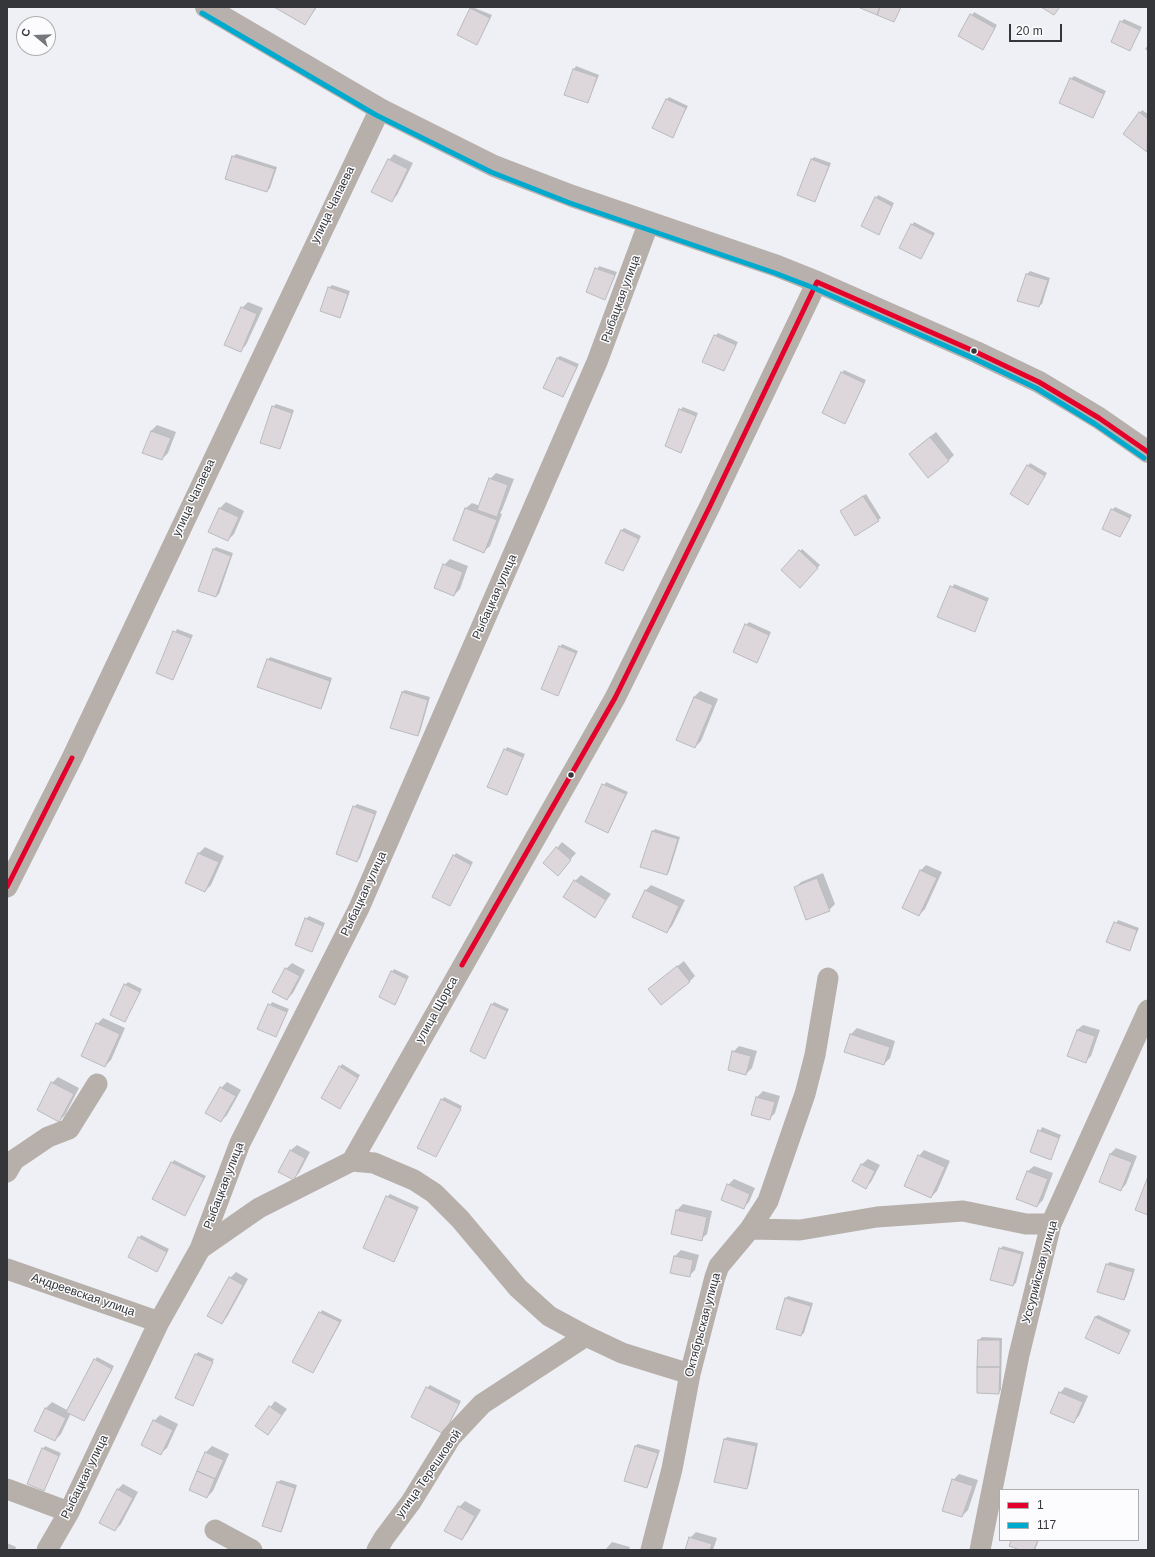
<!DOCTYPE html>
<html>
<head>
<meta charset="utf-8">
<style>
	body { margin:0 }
	#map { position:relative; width:1155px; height:1557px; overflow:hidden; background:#eef0f5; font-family:Arial,sans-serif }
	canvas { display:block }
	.frame { position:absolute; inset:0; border:8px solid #343639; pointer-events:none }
	.legend { position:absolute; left:999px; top:1489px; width:140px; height:52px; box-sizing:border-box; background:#fcfcfe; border:1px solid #acadaf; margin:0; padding:5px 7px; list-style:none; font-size:12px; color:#343639 }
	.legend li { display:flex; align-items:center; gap:8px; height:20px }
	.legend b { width:20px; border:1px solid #acadaf }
	.north { position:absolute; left:16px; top:16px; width:40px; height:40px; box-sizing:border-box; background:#fcfcfe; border:1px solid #acadaf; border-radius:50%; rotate:289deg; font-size:11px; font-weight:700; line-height:16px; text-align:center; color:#343639 }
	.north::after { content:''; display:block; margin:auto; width:14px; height:18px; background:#75777b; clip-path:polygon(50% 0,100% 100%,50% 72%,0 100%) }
	.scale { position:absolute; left:1009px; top:24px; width:53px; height:18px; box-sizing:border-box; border:2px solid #343639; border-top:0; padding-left:5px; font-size:12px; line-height:14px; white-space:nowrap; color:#343639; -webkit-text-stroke:3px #fcfcfe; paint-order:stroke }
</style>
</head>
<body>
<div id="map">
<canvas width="1155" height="1557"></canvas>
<div class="frame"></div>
<ul class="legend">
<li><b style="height:5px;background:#e4002b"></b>1</li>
<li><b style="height:5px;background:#00a9ce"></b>117</li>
</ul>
<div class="north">С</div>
<div class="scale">20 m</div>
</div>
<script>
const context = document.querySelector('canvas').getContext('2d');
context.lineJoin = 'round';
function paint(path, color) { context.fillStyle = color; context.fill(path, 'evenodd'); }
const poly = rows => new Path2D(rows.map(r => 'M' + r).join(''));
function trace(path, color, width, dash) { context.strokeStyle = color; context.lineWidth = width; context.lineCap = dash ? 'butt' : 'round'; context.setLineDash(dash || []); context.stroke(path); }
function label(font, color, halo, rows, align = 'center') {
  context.font = font + ' Arial,sans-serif'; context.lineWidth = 3; context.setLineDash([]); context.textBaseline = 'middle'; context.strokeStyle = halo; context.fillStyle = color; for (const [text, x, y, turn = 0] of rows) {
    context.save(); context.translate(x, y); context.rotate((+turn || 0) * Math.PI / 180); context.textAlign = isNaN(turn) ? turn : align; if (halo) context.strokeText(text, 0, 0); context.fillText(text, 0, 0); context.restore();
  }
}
paint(poly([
	[276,7,317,7,305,24],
	[472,7,492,15,477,44,470,9],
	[860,7,901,7,894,21],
	[974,12,997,25,983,49,959,35],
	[1124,19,1142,27,1130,50,1121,22],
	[1148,45,1148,51,1145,49],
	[576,66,599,75,588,102,565,94,574,69],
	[1074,76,1106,91,1093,117,1071,79],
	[669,97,688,106,672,136,666,100],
	[1142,110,1148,114,1147,151,1124,134],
	[236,154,277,167,270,188,267,191,233,157],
	[394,154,413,163,397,195,391,201,389,160],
	[814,157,831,163,815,201,812,159],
	[878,195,894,203,879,234,876,198],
	[914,222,935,233,921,258,912,225],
	[599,266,617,272,605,299,587,292],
	[1030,271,1050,278,1042,304,1039,306,1019,300,1027,274],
	[332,285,350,291,342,314,339,317,329,288],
	[248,302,263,308,246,345,240,351,242,308],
	[718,333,738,342,723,370,715,336],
	[560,356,579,364,563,396,557,358],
	[844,370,866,380,845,423,842,373],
	[276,404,294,410,282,445,279,448,273,407],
	[683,407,698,413,681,452,680,410],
	[157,425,176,432,168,453,162,459,143,452,151,431],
	[936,432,954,455,948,461,916,448],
	[1030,463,1047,473,1030,501,1011,493],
	[496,473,514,479,502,510,500,513,502,514,490,546,484,551,454,540,466,508,472,503,480,506,490,479],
	[866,494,881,518,878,520,841,511],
	[226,502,244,511,234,534,228,540,209,531,220,508],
	[1115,507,1132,515,1120,536,1112,510],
	[624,528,641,536,622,570,622,530],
	[216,547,233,553,219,594,216,596,213,550],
	[802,549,820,565,800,586,782,570],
	[450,559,468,566,460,589,454,595,444,565],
	[954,584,989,598,974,631,939,616],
	[749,622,771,632,757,662,746,625],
	[177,629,193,635,173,679,157,672],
	[562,644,578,651,558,695,560,647],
	[270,657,332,678,323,705,320,708,268,660],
	[405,690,430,697,420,732,417,735,402,692],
	[700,691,718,699,701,741,695,747,677,740,694,697],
	[507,747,525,754,506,794,489,786],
	[606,782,628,792,608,832,586,822],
	[357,804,377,811,360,858,357,861,354,807],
	[655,829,680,837,669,872,667,874,652,832],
	[562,842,576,853,558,874,557,848],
	[205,847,224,856,211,885,205,891,186,882,199,853],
	[456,853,473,862,450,905,454,856],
	[926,865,942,872,925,909,919,915,921,870],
	[823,873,835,904,829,910,795,888,801,882],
	[581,875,611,894,595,916,575,881],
	[651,885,685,900,672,926,667,932,646,890],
	[309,916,325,923,312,951,306,919],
	[1118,920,1139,928,1129,950,1108,942],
	[684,961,695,976,689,982,656,983],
	[292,963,305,970,293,993,287,999,274,992,286,969],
	[394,969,409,976,395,1003,392,972],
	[128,982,142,989,125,1021,125,985],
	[272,1002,289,1009,275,1036,258,1028],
	[494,1002,509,1009,485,1057,492,1005],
	[103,1018,125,1028,111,1060,105,1066,97,1024],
	[1083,1025,1100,1030,1091,1056,1086,1061,1077,1030],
	[857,1028,895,1041,890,1058,884,1064,851,1034],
	[739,1046,757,1051,752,1068,746,1074,733,1052],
	[342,1064,360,1075,342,1105,340,1067],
	[58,1077,79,1088,65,1115,59,1121,52,1083],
	[227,1082,241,1090,227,1115,221,1121,221,1088],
	[763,1091,780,1096,775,1113,769,1119,757,1097],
	[444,1097,462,1106,436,1156,442,1100],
	[1042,1127,1061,1135,1050,1159,1031,1151],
	[297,1145,310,1152,299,1173,293,1179,291,1150],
	[1116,1148,1137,1156,1126,1184,1121,1190,1110,1154],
	[924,1150,950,1161,937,1191,931,1197,919,1156],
	[868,1159,880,1165,871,1182,865,1188,853,1181,862,1164],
	[174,1160,206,1176,184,1215,153,1199],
	[1034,1166,1053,1173,1043,1200,1037,1206,1028,1171],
	[734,1179,755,1188,749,1202,743,1208,728,1185],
	[390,1194,419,1207,394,1260,387,1197],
	[683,1204,712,1211,707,1234,701,1239,672,1233,677,1210],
	[141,1235,169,1249,157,1271,139,1238],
	[1003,1246,1024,1252,1016,1283,1013,1285,1000,1249],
	[681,1250,699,1255,695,1270,689,1276,675,1256],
	[1110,1262,1135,1269,1126,1297,1124,1299,1107,1264],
	[236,1272,248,1279,227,1317,221,1323,230,1278],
	[788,1296,813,1303,804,1333,801,1335,786,1298],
	[322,1310,342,1320,313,1372,294,1361],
	[1098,1315,1131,1330,1119,1352,1095,1317],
	[982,1337,1002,1338,1001,1390,998,1393,979,1340],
	[198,1352,214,1359,193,1405,196,1355],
	[97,1357,114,1366,86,1418,83,1420,71,1413,61,1434,55,1440,35,1430,46,1408,52,1402,67,1410],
	[430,1385,461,1401,446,1430,427,1388],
	[1065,1387,1088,1396,1079,1416,1073,1422,1060,1393],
	[275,1401,287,1409,268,1434,256,1426],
	[160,1415,178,1424,167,1448,161,1453,154,1421],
	[727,1437,758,1443,749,1485,746,1488,725,1439],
	[638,1444,660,1450,649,1484,647,1487,635,1446],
	[45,1446,61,1453,44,1490,43,1449],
	[212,1446,229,1454,213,1491,207,1497,190,1490,206,1452],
	[959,1474,978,1480,968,1510,962,1516,953,1480],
	[281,1480,297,1485,283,1528,281,1531,278,1482],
	[123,1484,138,1492,121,1524,115,1530,117,1490],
	[465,1501,481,1510,467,1533,462,1539,459,1507],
	[696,1532,717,1538,713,1550,686,1550,690,1538],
	[1012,1540,1039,1540,1035,1550,1023,1550],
	[612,1542,630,1547,629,1550,605,1550],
	[7,1543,16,1547,15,1550,7,1550]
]), '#0003');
const building = poly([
	[274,7,316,7,305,25,274,7],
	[858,7,880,7,877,15,858,7],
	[880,7,901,7,894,22,877,15,880,7],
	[1041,7,1060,7,1054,15,1041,7],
	[470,8,490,18,477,45,457,35,470,8],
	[970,14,995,28,983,50,958,36,970,14],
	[1120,21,1140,30,1130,51,1111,42,1120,21],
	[573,69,597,77,588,103,564,95,573,69],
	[1070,78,1104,94,1093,118,1059,103,1070,78],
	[666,99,686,108,673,138,652,128,666,99],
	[1139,112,1148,119,1147,152,1123,134,1139,112],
	[232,156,275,169,267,192,225,179,232,156],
	[388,159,408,169,392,202,371,192,388,159],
	[811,159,829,166,815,202,797,195,811,159],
	[875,197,892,206,879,235,861,226,875,197],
	[911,224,933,235,921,259,899,248,911,224],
	[595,268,615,275,605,300,586,292,595,268],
	[1026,274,1048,280,1039,307,1017,301,1026,274],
	[328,287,348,294,340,318,320,311,328,287],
	[241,307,257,314,241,352,224,345,241,307],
	[714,335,736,345,724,371,702,362,714,335],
	[557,358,577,367,563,397,543,388,557,358],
	[841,372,864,383,845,424,822,413,841,372],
	[272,406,292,413,280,449,260,443,272,406],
	[679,409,696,416,681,453,665,446,679,409],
	[151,431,171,438,162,460,142,453,151,431],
	[930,437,949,461,928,478,909,454,930,437],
	[1027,465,1045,476,1028,505,1010,494,1027,465],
	[489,478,508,485,497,517,477,510,489,478],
	[863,496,879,521,855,536,840,511,863,496],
	[219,508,239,517,228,541,208,532,219,508],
	[465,508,497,520,484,553,453,540,465,508],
	[1111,509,1130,518,1120,537,1102,529,1111,509],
	[621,530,639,539,623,571,605,563,621,530],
	[213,549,231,556,216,597,198,591,213,549],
	[799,550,818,568,800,588,781,570,799,550],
	[443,564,463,572,454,596,434,588,443,564],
	[950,586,987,601,975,632,937,617,950,586],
	[745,624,769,635,757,663,733,652,745,624],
	[173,631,191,638,173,680,156,673,173,631],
	[559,646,576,653,558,696,541,689,559,646],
	[267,659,330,681,321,709,257,687,267,659],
	[402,692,428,700,418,736,390,728,402,692],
	[694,697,713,705,695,748,676,740,694,697],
	[504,749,523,757,507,795,487,787,504,749],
	[602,784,626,794,608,833,585,822,602,784],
	[353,806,375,814,357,862,336,854,353,806],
	[652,831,678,839,667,875,640,867,652,831],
	[556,847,571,860,558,876,543,863,556,847],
	[198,853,219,862,205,892,185,883,198,853],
	[453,855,471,865,450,906,432,897,453,855],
	[920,870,937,878,919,916,902,908,920,870],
	[817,878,830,911,806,920,794,887,817,878],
	[574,880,606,900,595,918,563,897,574,880],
	[645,890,679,906,667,933,632,917,645,890],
	[305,918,323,926,312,952,295,945,305,918],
	[1114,922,1137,930,1130,951,1106,942,1114,922],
	[677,966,690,982,661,1005,648,989,677,966],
	[285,968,300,976,287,1000,272,992,285,968],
	[391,971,407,979,395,1005,379,997,391,971],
	[124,984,140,992,125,1022,110,1015,124,984],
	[268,1004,287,1012,276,1037,257,1029,268,1004],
	[491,1004,507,1011,485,1059,470,1051,491,1004],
	[96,1023,120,1034,105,1067,81,1056,96,1023],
	[1077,1030,1095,1036,1086,1063,1067,1056,1077,1030],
	[850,1034,890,1047,884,1065,844,1052,850,1034],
	[732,1051,751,1056,746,1075,728,1070,732,1051],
	[339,1066,358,1078,340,1109,321,1098,339,1066],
	[51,1082,74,1094,59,1122,37,1110,51,1082],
	[220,1087,236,1096,221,1122,205,1113,220,1087],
	[756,1097,775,1102,770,1120,751,1115,756,1097],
	[441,1099,461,1109,436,1157,417,1148,441,1099],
	[1038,1130,1059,1138,1051,1160,1030,1152,1038,1130],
	[290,1150,305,1158,294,1180,278,1172,290,1150],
	[1110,1154,1132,1162,1121,1191,1099,1182,1110,1154],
	[918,1155,945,1167,931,1198,904,1186,918,1155],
	[171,1162,204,1178,185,1216,152,1199,171,1162],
	[861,1164,875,1171,866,1189,852,1181,861,1164],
	[1027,1171,1048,1179,1037,1207,1016,1199,1027,1171],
	[1147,1179,1148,1180,1148,1215,1135,1210,1147,1179],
	[727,1184,750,1194,744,1209,721,1200,727,1184],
	[386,1196,417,1210,394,1262,363,1248,386,1196],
	[676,1210,707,1217,702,1241,671,1234,676,1210],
	[138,1237,167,1252,157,1272,128,1257,138,1237],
	[999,1248,1022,1254,1013,1286,990,1280,999,1248],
	[674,1256,693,1260,690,1277,670,1273,674,1256],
	[1106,1264,1133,1272,1124,1300,1097,1292,1106,1264],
	[229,1277,243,1285,222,1324,207,1316,229,1277],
	[785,1298,811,1306,801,1336,776,1329,785,1298],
	[319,1312,340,1322,313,1373,292,1362,319,1312],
	[1095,1317,1129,1333,1119,1354,1085,1338,1095,1317],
	[978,1340,1000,1340,1000,1367,977,1367,978,1340],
	[195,1354,213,1362,193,1406,175,1398,195,1354],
	[94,1359,112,1369,84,1421,66,1412,94,1359],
	[977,1367,1000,1367,999,1394,977,1393,977,1367],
	[426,1387,459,1404,444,1434,411,1417,426,1387],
	[1059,1392,1083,1402,1074,1423,1050,1413,1059,1392],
	[269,1406,282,1415,268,1435,255,1426,269,1406],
	[45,1408,66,1418,55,1441,34,1431,45,1408],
	[153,1420,173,1430,161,1455,141,1445,153,1420],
	[724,1439,756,1446,747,1489,714,1482,724,1439],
	[635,1446,658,1453,647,1488,624,1481,635,1446],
	[42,1448,59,1456,44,1491,27,1484,42,1448],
	[205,1452,224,1460,215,1479,197,1471,205,1452],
	[197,1471,215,1479,207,1498,189,1490,197,1471],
	[952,1479,973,1486,962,1517,942,1511,952,1479],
	[277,1482,295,1488,281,1532,262,1526,277,1482],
	[117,1489,133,1498,115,1531,99,1523,117,1489],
	[458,1506,475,1516,462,1540,444,1531,458,1506],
	[689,1537,712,1544,710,1550,685,1550,689,1537],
	[1011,1540,1038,1540,1034,1550,1020,1550,1009,1546,1011,1540]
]);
paint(building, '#ddd7dc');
trace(building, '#bababc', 1);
trace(poly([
	[7,887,72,758,380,109],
	[352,1161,615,698,710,506,817,282],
	[7,1172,14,1160,48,1137,69,1129,97,1084],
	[750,1229,800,1230,877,1217,963,1211,1026,1224,1051,1224],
	[200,1249,259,1208,352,1161,374,1163,414,1180,434,1193,460,1219,518,1288,549,1316,586,1336,622,1353,690,1374],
	[7,1269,159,1322],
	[7,1489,69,1512],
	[215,1530,252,1550],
	[47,1550,69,1512,159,1322,200,1249,240,1143,359,908,597,362,649,222],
	[377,1550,384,1538,411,1502,451,1437,482,1404,586,1336],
	[651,1550,672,1469,690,1374,715,1277,719,1266,750,1229,768,1201,805,1094,815,1055,828,978],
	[980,1550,1019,1355,1051,1224,1148,1010]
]), '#b6afaa', 21);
trace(poly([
	[206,7,380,109,494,166,572,196,777,266,817,282,976,352,1039,382,1099,418,1148,452]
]), '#b7b0ad', 22);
trace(poly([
	[817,282,976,352,1039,382,1099,418,1148,452],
	[7,887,72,758],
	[462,965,615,698,710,506,817,282]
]), '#e4002b', 5);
trace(poly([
	[202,13,376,115,491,172,570,203,775,273,814,288,973,358,1036,388,1095,424,1144,458]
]), '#00a9ce', 5);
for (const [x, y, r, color] of [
	[974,351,3.5,"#343639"],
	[571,775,3.5,"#343639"]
]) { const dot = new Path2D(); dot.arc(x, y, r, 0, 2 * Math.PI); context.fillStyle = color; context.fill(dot); trace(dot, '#fcfcfe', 1.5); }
label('12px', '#343639', '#fcfcfe', [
	["улица Чапаева",333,205,-64],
	["Рыбацкая улица",621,299,-70],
	["улица Чапаева",194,498,-65],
	["Рыбацкая улица",495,597,-66],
	["Рыбацкая улица",364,894,-65],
	["улица Щорса",437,1010,-61],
	["Рыбацкая улица",224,1186,-69],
	["Уссурийская улица",1040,1272,-75],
	["Андреевская улица",83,1295,19],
	["Октябрьская улица",703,1325,-75],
	["улица Терешковой",429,1474,-55],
	["Рыбацкая улица",85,1477,-64]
]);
</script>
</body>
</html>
